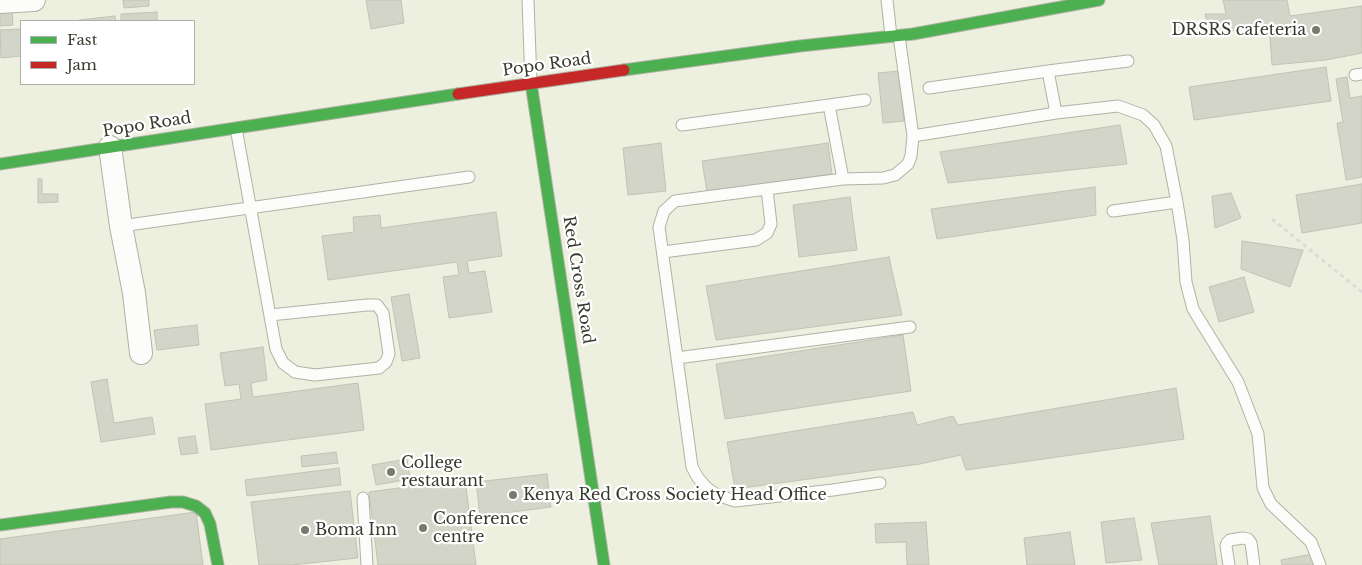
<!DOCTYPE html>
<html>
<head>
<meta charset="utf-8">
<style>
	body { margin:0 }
	#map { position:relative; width:1362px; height:565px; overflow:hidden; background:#edf0df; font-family:"Libre Baskerville",serif }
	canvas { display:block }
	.legend { position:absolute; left:20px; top:20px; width:175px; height:65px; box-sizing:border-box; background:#fff; border:1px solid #afb0ab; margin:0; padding:6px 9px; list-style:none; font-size:15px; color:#383a2e }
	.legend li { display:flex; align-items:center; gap:10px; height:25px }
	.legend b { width:25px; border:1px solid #afb0ab }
</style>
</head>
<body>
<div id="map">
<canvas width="1362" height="565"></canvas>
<ul class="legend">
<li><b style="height:6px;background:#4caf50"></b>Fast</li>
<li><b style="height:6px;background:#c62828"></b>Jam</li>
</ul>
</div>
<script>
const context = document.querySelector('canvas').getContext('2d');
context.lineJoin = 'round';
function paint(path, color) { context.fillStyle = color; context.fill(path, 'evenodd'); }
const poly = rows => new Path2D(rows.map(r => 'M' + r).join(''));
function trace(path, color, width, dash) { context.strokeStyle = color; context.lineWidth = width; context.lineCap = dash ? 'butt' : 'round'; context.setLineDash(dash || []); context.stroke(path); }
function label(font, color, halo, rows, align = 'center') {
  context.font = font + ' "Libre Baskerville",serif'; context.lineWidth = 4.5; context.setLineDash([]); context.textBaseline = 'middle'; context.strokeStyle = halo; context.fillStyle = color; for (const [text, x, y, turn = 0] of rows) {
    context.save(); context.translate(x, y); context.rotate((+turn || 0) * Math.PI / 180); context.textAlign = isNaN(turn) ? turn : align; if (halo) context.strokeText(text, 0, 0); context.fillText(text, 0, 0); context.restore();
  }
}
const building = poly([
	[123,0,149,0,149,6,124,8,123,0],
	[366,0,401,0,404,23,371,29,366,0],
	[1223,0,1287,0,1290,16,1362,6,1362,53,1326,60,1272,65,1269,26,1210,34,1205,14,1226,14,1223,0],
	[0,9,12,9,13,25,0,26,0,9],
	[157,12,157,21,121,21,121,14,157,12],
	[115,16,116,21,79,21,79,20,115,16],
	[21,29,21,56,1,58,0,30,21,29],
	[1326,67,1331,101,1194,120,1189,87,1326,67],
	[899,71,904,121,883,123,878,73,899,71],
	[1347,77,1350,98,1362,96,1362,177,1346,180,1337,123,1343,122,1336,79,1347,77],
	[1120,125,1127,164,948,183,940,152,1120,125],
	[661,143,666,191,628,195,623,148,661,143],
	[828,143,832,174,707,192,702,161,828,143],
	[38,179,42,179,42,194,58,194,58,202,38,203,38,179],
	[1362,184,1362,223,1302,233,1296,195,1362,184],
	[1095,187,1096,215,937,239,931,209,1095,187],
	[1231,193,1241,218,1215,228,1212,196,1231,193],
	[850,197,857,250,799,257,793,205,850,197],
	[496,212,502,256,467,261,469,273,485,271,492,312,449,318,443,277,459,275,457,262,328,280,322,236,354,232,353,217,380,215,381,228,496,212],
	[1242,241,1303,250,1290,287,1241,269,1242,241],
	[889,257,902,315,716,340,706,286,889,257],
	[1244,277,1254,312,1219,322,1209,287,1244,277],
	[409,294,420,358,402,361,391,297,409,294],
	[197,325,199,345,157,350,154,330,197,325],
	[903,335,911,391,725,419,716,364,903,335],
	[263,347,267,380,251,383,253,397,358,383,364,430,211,450,205,404,241,399,239,384,225,386,220,353,263,347],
	[107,379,114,423,152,417,155,434,101,442,91,382,107,379],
	[1176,388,1184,439,966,470,961,455,920,464,735,489,727,442,913,412,917,425,953,416,958,425,1176,388],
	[195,436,198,453,181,455,178,438,195,436],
	[336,452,338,463,302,467,301,456,336,452],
	[407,459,410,479,376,485,372,465,407,459],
	[339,468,341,485,247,496,245,480,339,468],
	[547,474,551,507,480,516,476,482,547,474],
	[465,479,476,565,378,565,369,492,465,479],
	[350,491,358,558,291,565,259,565,251,502,350,491],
	[196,512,203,565,0,565,0,539,196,512],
	[1210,516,1217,565,1159,565,1151,523,1210,516],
	[1134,518,1142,560,1106,563,1101,522,1134,518],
	[926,522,929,565,907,565,906,542,876,543,875,524,926,522],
	[1070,532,1075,565,1027,565,1024,538,1070,532],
	[1312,554,1313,565,1282,565,1281,560,1312,554]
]);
paint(building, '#d3d5c8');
trace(building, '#c0c3b5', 1);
const lane = poly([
	[528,0,531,83],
	[887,0,891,36],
	[899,36,913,136],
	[1355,75,1362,74],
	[929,88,1048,71],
	[829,105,865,100],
	[1056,113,1048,71,1128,61],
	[682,125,829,105,843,179,883,178,895,175,908,164,911,156,913,136,1056,113,1118,106,1143,115,1154,125,1166,146,1177,202,1183,240,1186,282,1193,309,1199,319,1238,382,1258,434,1263,488,1271,504,1311,542,1320,565],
	[236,128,276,349,283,363,295,372,315,375,379,368,386,362,389,354,383,313,377,305,367,305,270,315],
	[843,179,675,201,664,211,659,227,692,467,698,478,707,488,717,495,735,501,833,490,880,483],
	[1113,211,1177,202],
	[121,226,469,177],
	[663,252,756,240,767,233,771,224,767,189],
	[677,358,910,327],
	[363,498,367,565],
	[1229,565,1226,546,1227,543,1230,540,1243,538,1248,539,1251,543,1254,565]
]);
const street = poly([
	[0,2,34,0],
	[110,147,121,226,134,293,141,353]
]);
const fast = poly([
	[624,70,800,46,913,34,1099,0],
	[531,83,604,565],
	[0,164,458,94],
	[0,525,171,502,183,502,196,506,205,513,210,524,218,565]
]);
const jam = poly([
	[458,94,624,70]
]);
trace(lane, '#b0b2a5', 13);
trace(street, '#b0b2a5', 24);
trace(fast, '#b0b2a5', 13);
trace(jam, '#b0b2a5', 13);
trace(poly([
	[1272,219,1362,292]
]), '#dbdcd7', 3, [4, 4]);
trace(lane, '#fcfdfa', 11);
trace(street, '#fcfdfa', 22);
trace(fast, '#4caf50', 11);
trace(jam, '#c62828', 11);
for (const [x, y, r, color] of [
	[1316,30,5,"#777a6c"],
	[391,472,5,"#777a6c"],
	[513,495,5,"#777a6c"],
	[423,528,5,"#777a6c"],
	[305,530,5,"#777a6c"]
]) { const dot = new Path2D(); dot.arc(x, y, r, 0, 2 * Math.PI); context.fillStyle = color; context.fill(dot); trace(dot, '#fff', 2); }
label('16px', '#383a2e', '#fff', [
	["DRSRS cafeteria",1306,30,"right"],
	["College",401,463],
	["restaurant",401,481],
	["Kenya Red Cross Society Head Office",523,495],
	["Conference",433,519],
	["centre",433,537],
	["Boma Inn",315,530]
], 'left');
label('16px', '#383a2e', '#fff', [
	["Popo Road",547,65,-8],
	["Popo Road",147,125,-9],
	["Red Cross Road",578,280,81]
]);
</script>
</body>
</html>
